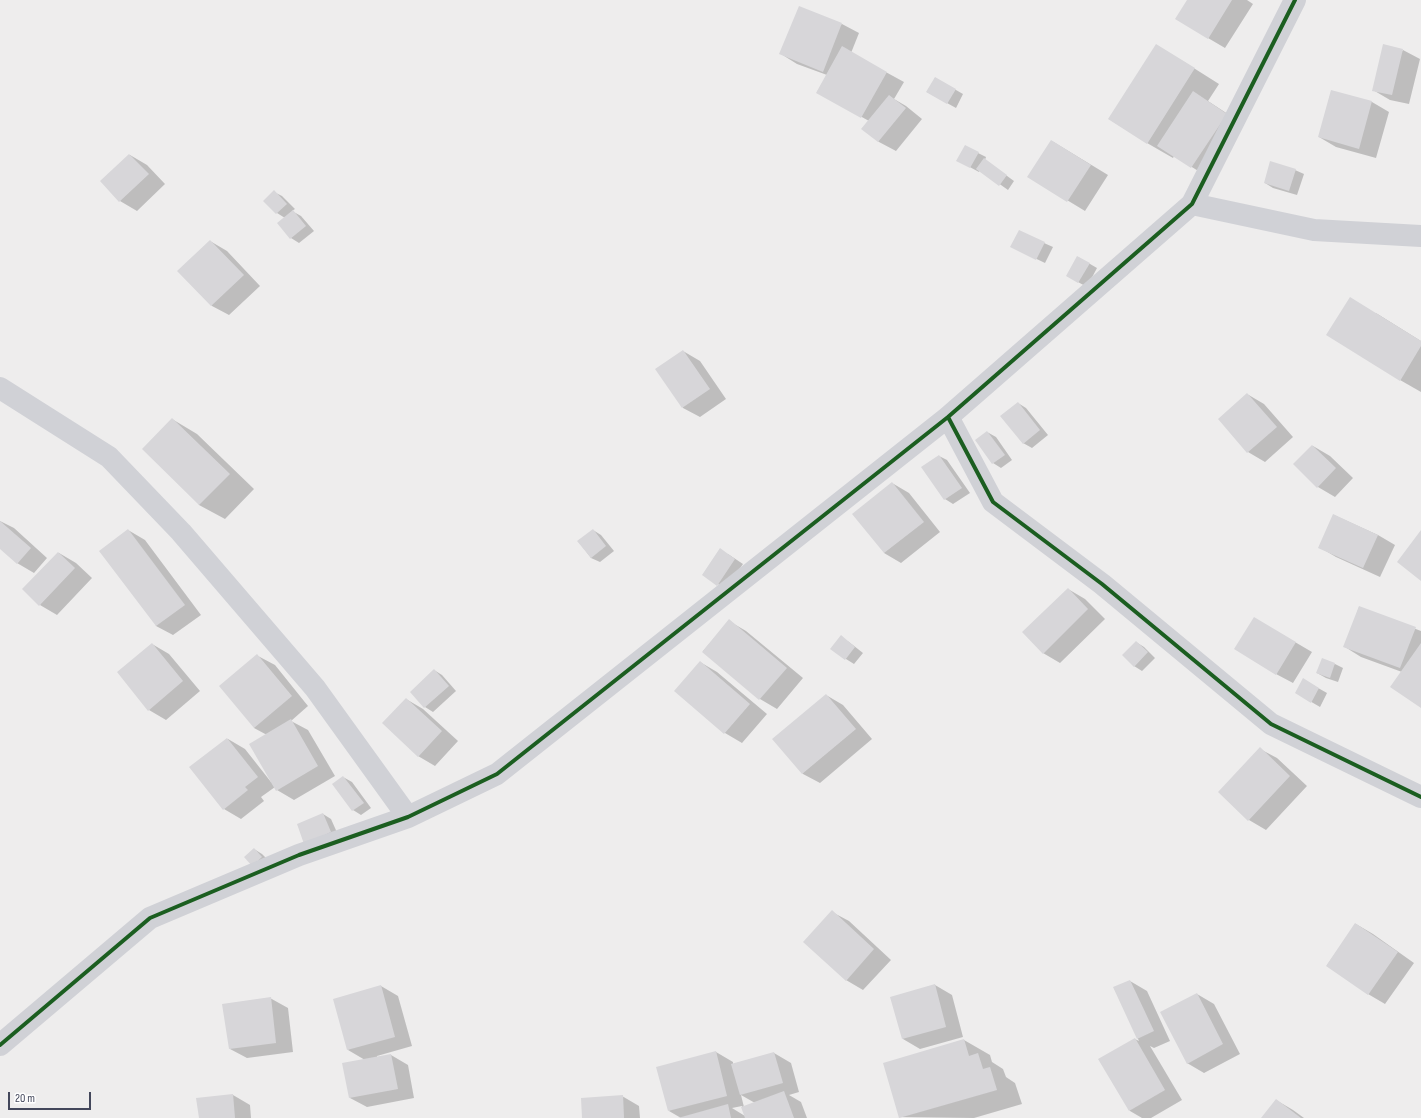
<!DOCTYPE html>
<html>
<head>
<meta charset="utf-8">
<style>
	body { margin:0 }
	#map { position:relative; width:1421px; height:1118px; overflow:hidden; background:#eeeded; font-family:"Sofia Sans Condensed",sans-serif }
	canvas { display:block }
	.scale { position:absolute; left:8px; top:1092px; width:83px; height:18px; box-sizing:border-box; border:2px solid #43475b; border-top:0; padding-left:5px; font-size:12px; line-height:14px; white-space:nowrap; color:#43475b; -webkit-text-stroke:3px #fff; paint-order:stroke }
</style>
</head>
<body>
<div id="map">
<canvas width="1421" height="1118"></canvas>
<div class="scale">20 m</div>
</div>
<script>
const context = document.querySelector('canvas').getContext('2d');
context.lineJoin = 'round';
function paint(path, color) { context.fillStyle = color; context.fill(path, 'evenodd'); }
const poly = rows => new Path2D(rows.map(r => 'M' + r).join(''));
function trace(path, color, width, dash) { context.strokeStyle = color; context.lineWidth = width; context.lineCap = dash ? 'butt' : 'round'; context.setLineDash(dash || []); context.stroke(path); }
paint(poly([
	[1188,0,1247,0,1253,4,1225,48,1208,38],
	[842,24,859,33,851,53,904,82,894,99,906,106,922,119,896,151,879,142,863,129,869,121,817,92,827,75,797,64,781,54],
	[1403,50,1420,59,1409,104,1390,100,1373,90],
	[1181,60,1219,84,1208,101,1243,124,1208,177,1174,156,1173,158,1147,143,1109,119],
	[935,78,963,94,956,108,927,92],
	[1331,92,1372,102,1389,112,1376,158,1336,147,1319,137],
	[1052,141,1108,175,1085,211,1029,177],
	[978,153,986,157,985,160,1014,181,1008,190,980,170,979,172,966,165],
	[130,155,147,165,165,184,137,211,120,201],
	[1295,170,1304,174,1297,195,1273,188,1265,183],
	[274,192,282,196,295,209,292,211,301,216,314,231,299,243,291,238,285,218,277,213],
	[210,241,227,251,260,286,229,315,212,306,179,271],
	[1044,243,1053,247,1045,263,1020,251],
	[1078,257,1097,268,1087,287,1067,276],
	[1376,313,1421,341,1421,392,1400,380],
	[683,351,700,361,726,399,700,417,683,408],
	[1247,394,1264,404,1293,437,1265,462,1248,452],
	[1018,403,1026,408,1048,435,1032,448,1023,443],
	[172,419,197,434,254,489,225,519,199,505],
	[987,432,996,437,1012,460,1001,468,993,463],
	[1313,446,1330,456,1353,478,1335,497,1318,487],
	[939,456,947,460,970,493,953,504,945,499,923,467],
	[892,483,909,493,940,532,901,563,884,553],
	[1334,515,1378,535,1395,545,1380,577,1336,557,1319,547],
	[0,521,14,528,47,558,34,573,17,563,0,548],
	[128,530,145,540,201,615,173,635,156,626],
	[593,530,601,535,614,551,600,562,591,558,578,541],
	[59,553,76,563,92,578,57,615,40,605],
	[728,554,743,564,726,589,703,575],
	[1068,589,1085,599,1105,619,1060,663,1043,653],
	[1359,607,1421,631,1421,707,1402,672,1361,657,1345,647],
	[729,621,746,631,803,678,777,709,760,699,703,651],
	[1271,628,1312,652,1293,683,1276,674],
	[841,637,849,642,863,653,854,664,846,659],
	[1136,642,1144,647,1155,658,1142,671,1134,666],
	[152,644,169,654,200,691,166,720,149,710],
	[258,656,275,665,308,706,291,721,308,730,335,776,294,800,277,790,275,787,261,797,264,801,241,819,224,809,228,739,245,749,271,782,272,782,267,735,254,728],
	[700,662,717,672,767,714,742,743,725,733,676,691],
	[1335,664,1343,668,1338,682,1326,678,1317,673],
	[434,670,442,675,456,691,433,712,425,707],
	[1304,680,1327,693,1320,707,1296,693],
	[826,695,843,705,872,739,820,783,803,774,774,739],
	[406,699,423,709,458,741,435,766,418,756],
	[1260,749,1277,758,1307,786,1266,830,1249,820],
	[343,777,352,782,371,808,361,815,353,810],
	[323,814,331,819,339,837,305,843],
	[254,849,262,854,270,862,261,870],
	[832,912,849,921,891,960,863,990,846,980],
	[1356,924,1373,934,1414,963,1385,1004,1368,994,1327,965],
	[1130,981,1147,991,1170,1041,1154,1048,1150,1046,1182,1100,1151,1118,1142,1118,1130,1111,1100,1059,1135,1039,1139,1041,1114,988],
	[935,985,952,995,963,1037,920,1049,903,1039,892,998],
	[381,986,398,996,412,1046,377,1056,377,1058,391,1055,408,1065,414,1098,367,1107,350,1098,365,1060,348,1050],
	[1197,994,1214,1004,1240,1054,1204,1073,1187,1063],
	[270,998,288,1008,293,1052,247,1058,230,1049],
	[964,1040,990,1055,992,1062,1003,1069,1006,1077,1015,1083,1022,1104,974,1118,900,1117],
	[716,1052,733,1062,733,1064,774,1053,791,1063,799,1092,789,1095,801,1102,807,1118,680,1118,681,1118,669,1111],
	[741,1095,755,1103,744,1107],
	[742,1106,745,1116,732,1108],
	[233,1095,250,1105,251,1118,200,1118],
	[622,1096,639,1106,640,1118,583,1118],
	[1276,1100,1293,1110,1304,1118,1262,1118]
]), '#0003');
paint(poly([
	[1187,0,1232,0,1208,39,1175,19],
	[799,6,842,23,823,72,779,54],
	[1156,44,1195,68,1147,144,1108,119],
	[1383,44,1403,49,1392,95,1372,91],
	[842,46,887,72,861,118,816,93],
	[935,77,956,89,947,104,926,92],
	[1331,90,1372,101,1359,149,1318,137],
	[1193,91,1227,114,1191,168,1157,146],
	[889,95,906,108,878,142,861,129],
	[1051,140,1091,165,1067,202,1027,177],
	[965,145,979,152,970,168,956,161],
	[129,154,149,174,119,202,100,181],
	[984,158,1007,175,999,186,976,169],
	[1270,161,1296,169,1289,191,1264,183],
	[274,190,287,204,276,214,263,201],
	[293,210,306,226,290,239,277,223],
	[1019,230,1045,242,1036,260,1010,247],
	[210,240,244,275,211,306,177,271],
	[1077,256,1090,263,1078,283,1066,276],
	[1350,297,1421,341,1421,346,1400,381,1326,335],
	[683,350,710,389,682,408,655,369],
	[1247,393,1277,427,1247,453,1218,419],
	[1018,402,1040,430,1023,444,1000,416],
	[172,418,230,474,199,505,142,449],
	[987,431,1005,455,992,464,975,440],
	[1312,445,1336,468,1317,488,1293,464],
	[939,455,962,488,944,500,921,467],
	[892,482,924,522,884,553,852,514],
	[1333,514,1378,535,1363,568,1318,548],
	[0,521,31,548,17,564,0,549],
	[128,529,185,605,156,626,99,551],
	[593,529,606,546,591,558,577,541],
	[1421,530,1421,581,1397,562],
	[720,548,735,559,717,586,702,575],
	[58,552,75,568,39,606,22,589],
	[1068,588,1088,609,1043,654,1022,632],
	[1359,606,1416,627,1400,668,1343,647],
	[1254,617,1296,642,1276,675,1234,649],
	[729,619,787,668,759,700,702,652],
	[841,635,855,647,845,660,830,649],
	[1136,641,1148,652,1134,667,1122,655],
	[152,643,183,681,148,711,117,672],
	[1421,643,1421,708,1390,687],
	[257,654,292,696,254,728,219,686],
	[1322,658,1335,663,1330,678,1316,673],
	[700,661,750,704,724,734,674,691],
	[434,669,449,686,424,708,410,692],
	[1303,678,1319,688,1311,703,1295,693],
	[826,694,856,729,802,774,772,739],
	[406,698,442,731,418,757,382,723],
	[291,719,318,766,276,791,249,744],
	[227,738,258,777,245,787,248,790,223,810,189,767],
	[1260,747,1290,776,1248,821,1218,792],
	[343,776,364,803,352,811,332,784],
	[323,813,331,832,304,844,297,824],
	[254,848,262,857,252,866,244,857],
	[832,910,874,949,846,981,803,942],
	[1355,923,1398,952,1368,995,1326,966],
	[1130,980,1154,1031,1137,1039,1113,987],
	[935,984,946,1027,902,1039,890,997],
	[381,985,395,1037,347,1050,333,999],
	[1197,993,1223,1044,1187,1064,1160,1012],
	[271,997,276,1043,229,1049,222,1004],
	[1135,1038,1165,1090,1129,1111,1098,1059],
	[964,1039,969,1056,978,1053,983,1069,990,1067,997,1090,899,1118,883,1063],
	[716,1051,727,1096,668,1111,656,1067],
	[774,1052,783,1083,740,1095,731,1064],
	[391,1054,398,1089,349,1098,342,1063],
	[784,1091,794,1118,745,1118,741,1107],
	[233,1094,235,1118,199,1118,196,1098],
	[623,1095,624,1118,582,1118,581,1098],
	[1276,1099,1301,1118,1261,1118],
	[728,1104,731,1118,678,1118]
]), '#d7d6d9');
trace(poly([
	[1192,204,1314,230,1421,236],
	[0,388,109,457,181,532,315,688,408,817],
	[948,417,993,502,1102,584,1271,724,1421,797],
	[0,1045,150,918,299,855,408,817,497,774,948,417,1192,204,1295,0]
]), '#d0d1d6', 22);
trace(poly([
	[948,417,993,502,1102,584,1271,724,1421,797],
	[0,1045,150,918,299,855,408,817,497,774,948,417,1192,204,1295,0]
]), '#1b5e20', 4);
</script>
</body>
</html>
